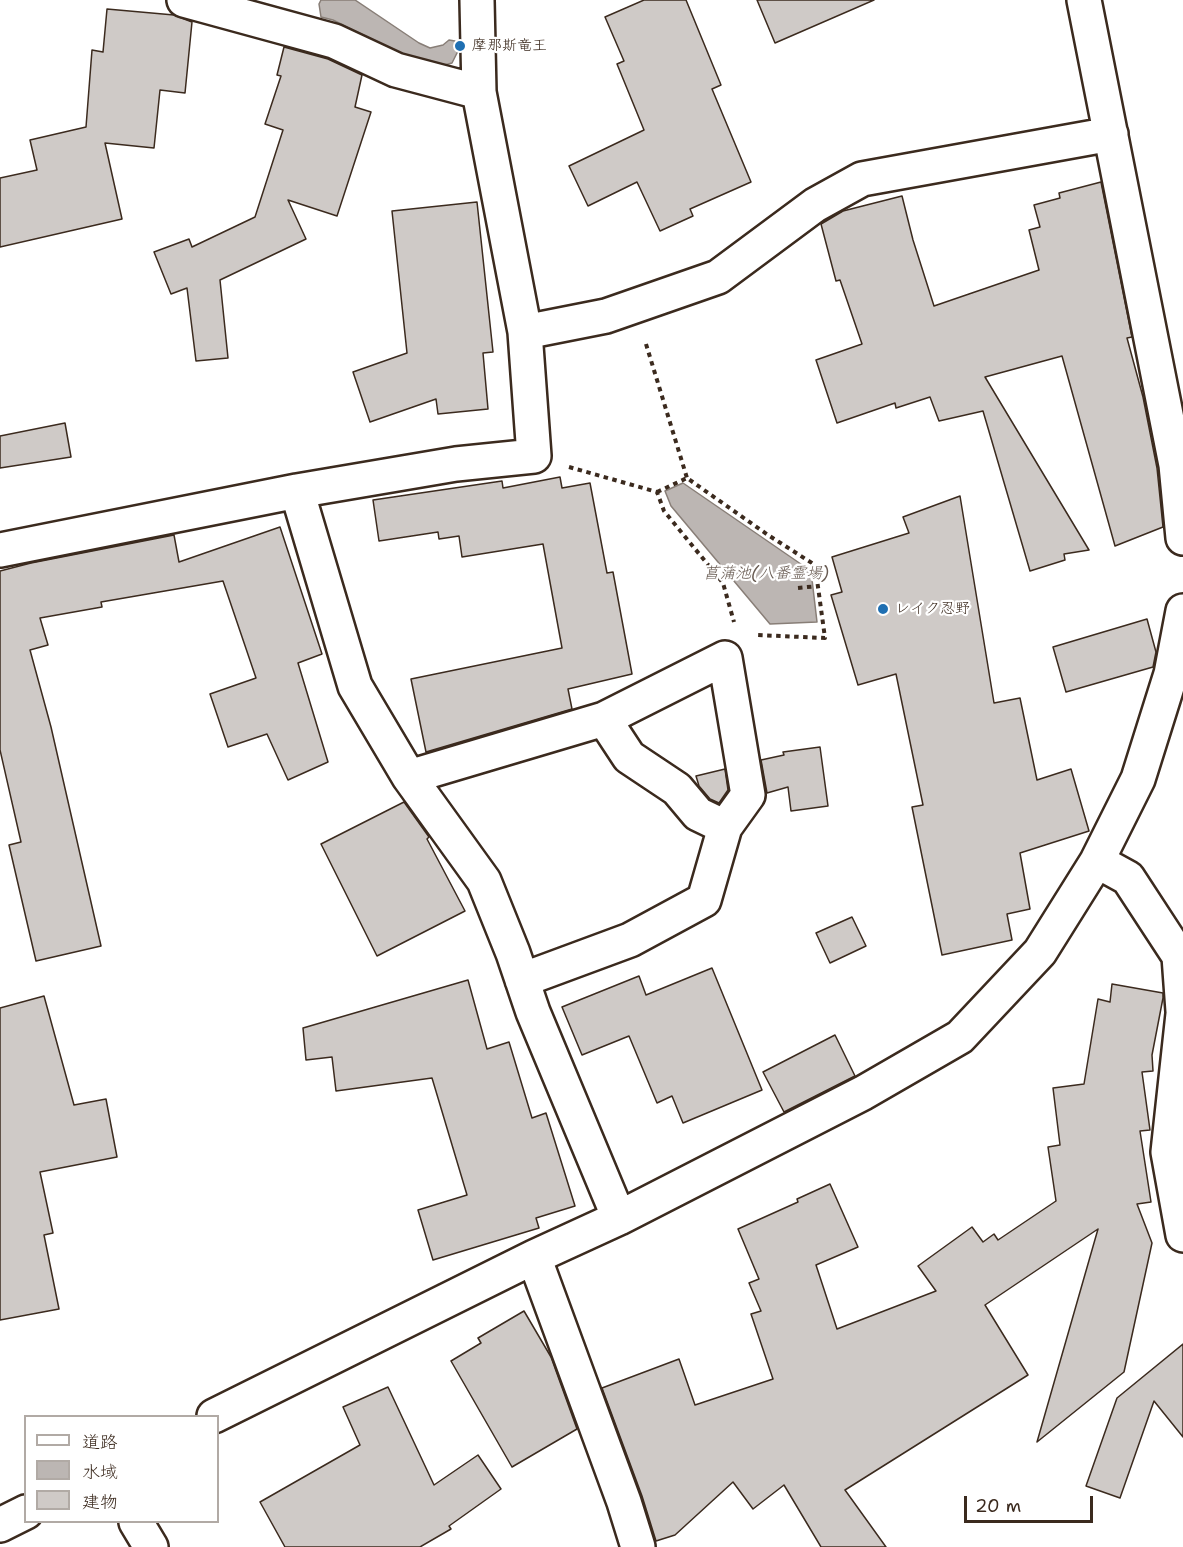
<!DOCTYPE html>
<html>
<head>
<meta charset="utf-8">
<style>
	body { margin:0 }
	#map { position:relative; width:1183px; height:1547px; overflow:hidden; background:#fff; font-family:"Shantell Sans","Klee One",sans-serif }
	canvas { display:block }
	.legend { position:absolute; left:24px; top:1415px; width:195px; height:108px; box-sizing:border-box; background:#fff; border:2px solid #b1aaa5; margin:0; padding:8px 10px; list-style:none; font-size:18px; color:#3b2a1e }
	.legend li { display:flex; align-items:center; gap:12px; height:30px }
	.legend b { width:30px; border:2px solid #b1aaa5 }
	.scale { position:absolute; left:964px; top:1496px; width:129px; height:27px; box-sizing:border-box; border:3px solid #3b2a1e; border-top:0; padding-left:8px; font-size:18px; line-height:21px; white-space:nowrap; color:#3b2a1e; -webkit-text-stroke:4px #fff; paint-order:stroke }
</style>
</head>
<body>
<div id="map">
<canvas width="1183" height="1547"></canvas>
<ul class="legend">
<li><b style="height:8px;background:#fff"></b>道路</li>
<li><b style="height:16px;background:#bcb6b3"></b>水域</li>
<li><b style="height:16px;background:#cfcac7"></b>建物</li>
</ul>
<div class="scale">20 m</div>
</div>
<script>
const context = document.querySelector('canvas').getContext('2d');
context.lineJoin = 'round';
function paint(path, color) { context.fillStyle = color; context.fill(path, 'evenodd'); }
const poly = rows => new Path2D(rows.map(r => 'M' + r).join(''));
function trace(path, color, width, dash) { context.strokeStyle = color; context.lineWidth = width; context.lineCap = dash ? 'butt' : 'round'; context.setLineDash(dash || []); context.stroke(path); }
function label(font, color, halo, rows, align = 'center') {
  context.font = font + ' "Shantell Sans","Klee One",sans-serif'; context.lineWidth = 4.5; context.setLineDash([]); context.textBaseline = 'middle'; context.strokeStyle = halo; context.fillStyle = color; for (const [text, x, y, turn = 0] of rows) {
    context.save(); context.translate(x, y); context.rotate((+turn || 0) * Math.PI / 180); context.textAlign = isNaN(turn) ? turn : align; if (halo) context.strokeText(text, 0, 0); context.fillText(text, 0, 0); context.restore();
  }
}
const water = poly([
	[321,0,355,0,419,43,430,48,443,45,449,40,455,41,458,51,452,63,437,67,419,63,333,20,321,17,319,4,321,0],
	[683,483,811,571,817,622,770,624,671,506,665,491,683,483]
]);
paint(water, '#bcb6b3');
trace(water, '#887e77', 1.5);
const building = poly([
	[644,0,686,0,721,85,712,89,751,182,690,209,693,216,660,231,637,182,588,206,569,166,644,130,617,64,624,61,605,17,644,0],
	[757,0,874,0,775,43,757,0],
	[107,9,174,15,192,22,185,93,160,90,154,148,105,143,122,219,0,247,0,178,37,170,30,140,86,127,92,50,103,52,107,9],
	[284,47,328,59,362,75,355,107,371,112,337,216,288,200,306,239,220,280,228,358,196,361,187,288,171,294,154,252,189,239,192,247,255,217,283,130,265,124,281,76,277,75,284,47],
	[1101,182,1132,337,1127,338,1143,397,1157,468,1163,527,1115,546,1062,356,985,377,1089,550,1064,554,1065,560,1030,571,983,411,939,421,930,397,896,408,895,403,837,423,816,360,862,344,840,280,836,281,821,224,843,211,902,196,913,240,934,306,1039,270,1029,230,1040,227,1034,205,1060,198,1059,193,1101,182],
	[477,202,493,352,483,353,488,409,438,414,436,399,370,422,353,372,407,353,392,211,477,202],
	[65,423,71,457,0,468,0,436,65,423],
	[560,477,562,488,590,483,607,573,613,572,632,674,568,689,572,709,426,752,411,679,562,648,543,544,462,557,459,536,439,539,438,532,379,541,373,500,502,481,503,488,560,477],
	[960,496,994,703,1020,698,1037,780,1071,769,1089,831,1020,853,1030,909,1007,914,1012,940,942,955,912,807,923,805,896,674,858,685,831,595,842,592,832,557,909,533,903,517,960,496],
	[280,527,322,654,298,663,328,762,288,780,267,734,228,747,210,694,256,678,223,581,101,602,102,607,40,618,48,645,30,650,51,727,101,946,36,961,9,845,21,842,0,750,0,571,31,563,174,535,179,562,280,527],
	[1147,619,1156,652,1153,667,1066,692,1053,647,1147,619],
	[820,747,828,806,791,811,788,787,767,793,761,760,784,755,783,752,820,747],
	[725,769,728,790,719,803,710,799,699,786,696,776,725,769],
	[404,802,429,837,427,839,465,911,377,956,321,844,404,802],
	[852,917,866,946,830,963,816,933,852,917],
	[712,968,762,1090,683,1123,672,1096,657,1103,629,1036,582,1055,562,1007,639,976,646,995,712,968],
	[468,980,487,1049,509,1042,532,1118,546,1113,575,1206,536,1218,539,1228,433,1260,418,1210,467,1195,432,1078,336,1091,332,1057,306,1060,303,1028,468,980],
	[1112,984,1163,993,1163,998,1152,1055,1153,1071,1142,1072,1150,1130,1140,1131,1151,1202,1137,1204,1152,1243,1124,1372,1037,1442,1098,1229,985,1305,1028,1375,845,1490,886,1547,821,1547,784,1485,753,1509,733,1482,675,1535,656,1541,642,1496,602,1388,679,1359,695,1405,773,1379,751,1314,761,1311,749,1283,759,1279,738,1229,798,1202,797,1199,830,1184,858,1247,816,1265,837,1329,936,1291,918,1266,972,1227,983,1242,994,1234,998,1240,1056,1201,1048,1147,1060,1145,1053,1088,1084,1084,1098,999,1110,1002,1112,984],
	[44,996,74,1105,106,1099,117,1157,40,1172,53,1233,44,1235,59,1309,0,1320,0,1008,44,996],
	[835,1035,855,1076,784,1112,763,1072,835,1035],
	[524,1311,551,1357,577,1429,512,1467,451,1361,481,1343,478,1338,524,1311],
	[1183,1344,1183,1437,1154,1401,1120,1498,1086,1486,1117,1398,1183,1344],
	[388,1387,434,1485,478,1455,501,1489,449,1526,451,1529,420,1547,285,1547,260,1502,360,1445,343,1407,388,1387]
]);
paint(building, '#cfcac7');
trace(building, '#3b2a1e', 1.5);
const minor = poly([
	[477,0,479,92],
	[1084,0,1176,465,1183,538],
	[525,332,606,316,718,277,815,205,862,179,1111,134],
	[297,491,355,686,409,777,484,881,513,953,533,1012,619,1218],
	[0,550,297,491,456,464,534,456,525,332,479,92,396,70,334,41,184,0],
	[409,777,604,719],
	[1097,861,1128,878,1179,956,1183,1011],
	[522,980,630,940,704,900,725,827,748,795,725,658,604,719,629,757,677,789,698,814,725,827],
	[1183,1014,1168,1152,1183,1235],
	[534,1257,624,1502,638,1547],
	[214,1416,534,1257,619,1218,863,1093,960,1037,1040,952,1097,861,1138,779,1171,674,1183,611],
	[136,1522,151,1547],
	[0,1525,26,1512]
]);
trace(minor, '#3b2a1e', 38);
trace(poly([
	[646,344,687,478],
	[569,467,657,492,664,511,723,583,734,622],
	[657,492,687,478,768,535,815,565,825,638,757,635],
	[798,588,818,586]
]), '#3b2a1e', 4, [4.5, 4.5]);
trace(minor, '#fff', 33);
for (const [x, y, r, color] of [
	[460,46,6,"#1f6fb2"],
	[883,609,6,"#1f6fb2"]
]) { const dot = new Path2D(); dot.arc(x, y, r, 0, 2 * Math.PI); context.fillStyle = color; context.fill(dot); trace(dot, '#fff', 2); }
label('15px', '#3b2a1e', '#fff', [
	["摩那斯竜王",472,46],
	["レイク忍野",895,609]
], 'left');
label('italic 16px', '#685b52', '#fff', [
	["菖蒲池(八番霊場)",766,574]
]);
</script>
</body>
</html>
